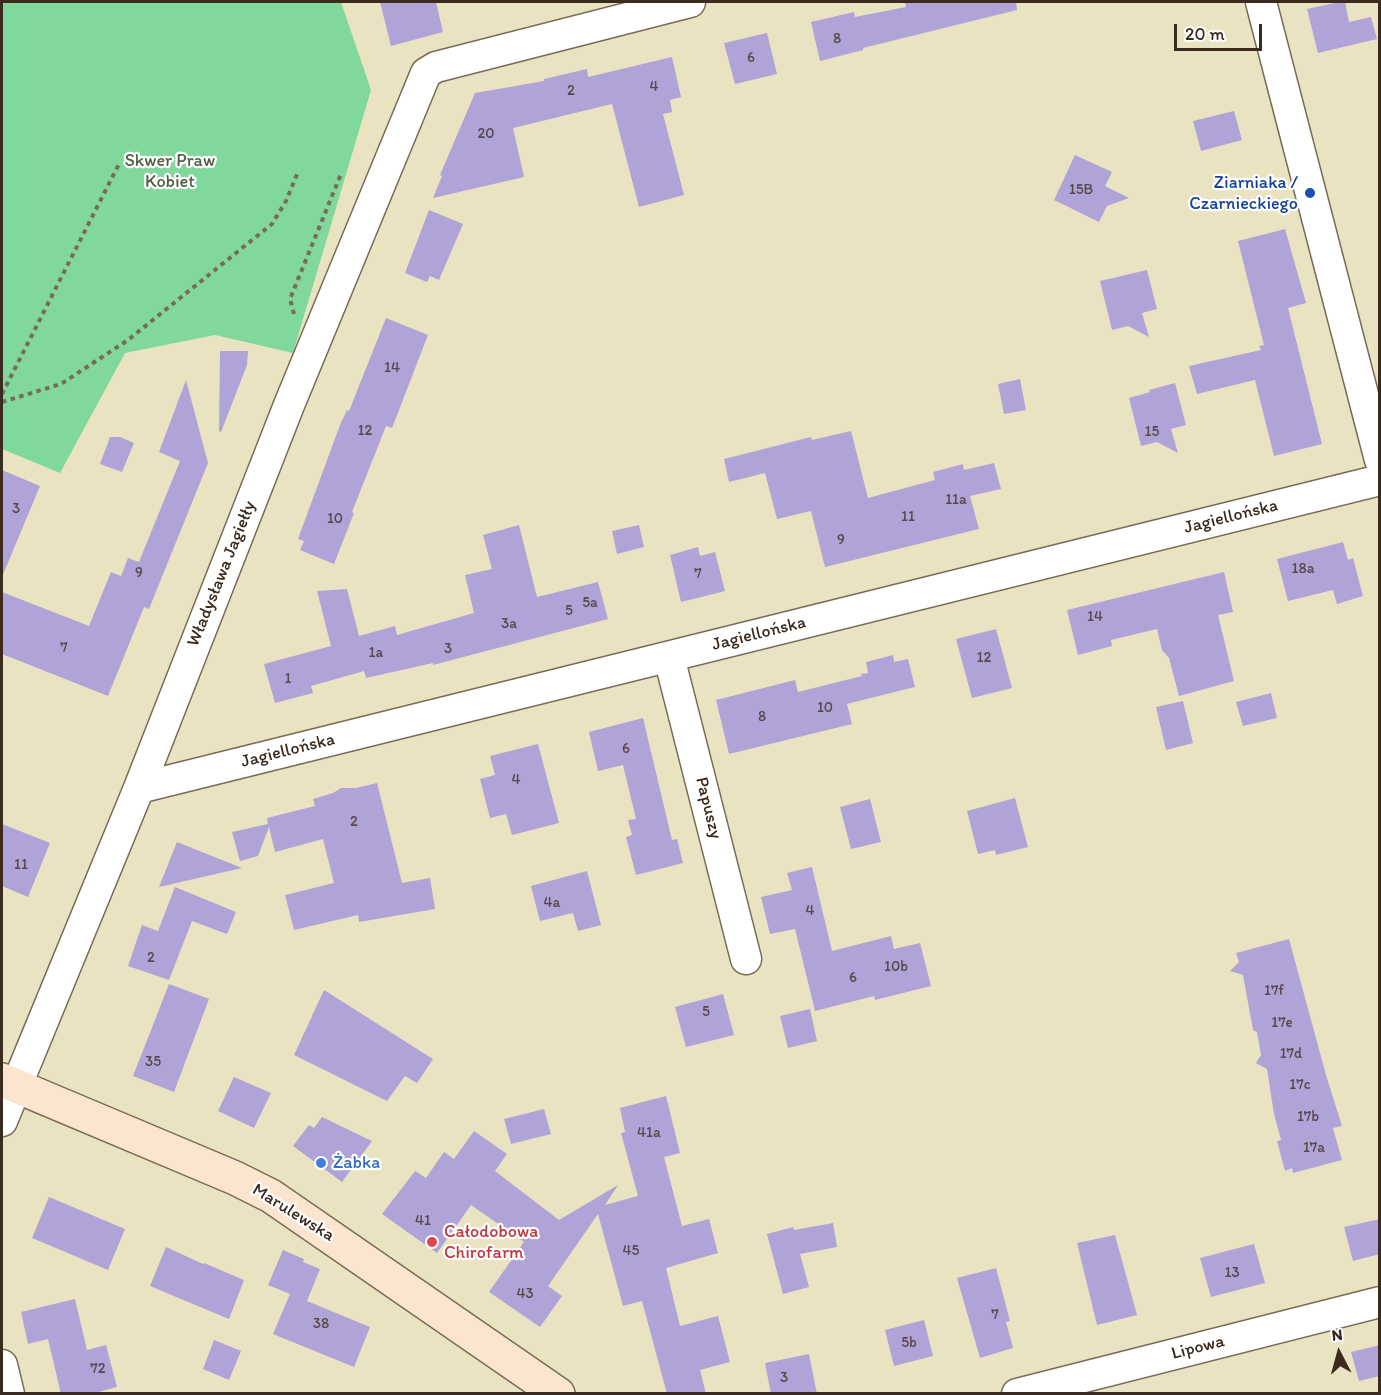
<!DOCTYPE html>
<html>
<head>
<meta charset="utf-8">
<style>
	body { margin:0 }
	#map { position:relative; width:1381px; height:1395px; overflow:hidden; background:#eae3c2; font-family:Itim,sans-serif }
	canvas { display:block }
	.frame { position:absolute; inset:0; border:3px solid #3b2a1e; pointer-events:none }
	.north { position:absolute; left:1309px; top:1323px; width:60px; height:60px; -webkit-text-stroke:4px #fff; paint-order:stroke; rotate:354deg; font-size:16px; font-weight:700; line-height:24px; text-align:center; color:#3b2a1e }
	.north::after { content:''; display:block; margin:auto; width:21px; height:27px; background:#3b2a1e; clip-path:polygon(50% 0,100% 100%,50% 72%,0 100%) }
	.scale { position:absolute; left:1174px; top:24px; width:88px; height:27px; box-sizing:border-box; border:3px solid #3b2a1e; border-top:0; padding-left:8px; font-size:18px; line-height:21px; white-space:nowrap; color:#3b2a1e; -webkit-text-stroke:4px #fff; paint-order:stroke }
</style>
</head>
<body>
<div id="map">
<canvas width="1381" height="1395"></canvas>
<div class="frame"></div>
<div class="north">N</div>
<div class="scale">20 m</div>
</div>
<script>
const context = document.querySelector('canvas').getContext('2d');
context.lineJoin = 'round';
function paint(path, color) { context.fillStyle = color; context.fill(path, 'evenodd'); }
const poly = rows => new Path2D(rows.map(r => 'M' + r).join(''));
function trace(path, color, width, dash) { context.strokeStyle = color; context.lineWidth = width; context.lineCap = dash ? 'butt' : 'round'; context.setLineDash(dash || []); context.stroke(path); }
function label(font, color, halo, rows, align = 'center') {
  context.font = font + ' Itim,sans-serif'; context.lineWidth = 4.5; context.setLineDash([]); context.textBaseline = 'middle'; context.strokeStyle = halo; context.fillStyle = color; for (const [text, x, y, turn = 0] of rows) {
    context.save(); context.translate(x, y); context.rotate((+turn || 0) * Math.PI / 180); context.textAlign = isNaN(turn) ? turn : align; if (halo) context.strokeText(text, 0, 0); context.fillText(text, 0, 0); context.restore();
  }
}
paint(poly([
	[2,2,341,2,371,90,293,353,215,335,125,353,60,473,2,449]
]), '#81d89c');
paint(poly([
	[380,2,436,2,443,32,391,46],
	[905,2,1016,2,1017,10,863,48,863,50,820,61,811,22,854,12,855,17,906,7],
	[1339,2,1345,2,1349,22,1371,17,1377,39,1318,53,1307,9],
	[767,33,777,74,735,84,724,43],
	[672,57,681,97,670,100,672,112,663,114,684,195,639,207,612,104,513,128,524,177,433,198,442,176,440,175,475,93,544,81,544,79,587,69,588,77],
	[1234,111,1242,140,1201,151,1193,121],
	[1075,155,1112,172,1105,186,1129,198,1107,206,1099,222,1054,200],
	[429,210,463,224,439,280,430,276,427,282,405,273],
	[1285,229,1306,303,1288,308,1322,444,1274,456,1255,380,1197,394,1189,366,1261,350,1259,346,1264,345,1238,241],
	[1147,270,1157,309,1142,313,1149,337,1128,326,1112,330,1100,281],
	[386,318,428,335,392,428,386,426,352,512,354,513,334,564,300,550,304,541,298,539,340,425,347,410,349,411],
	[220,351,248,351,247,365,221,432,219,431],
	[1020,379,1026,410,1004,414,998,384],
	[186,380,208,463,149,609,144,607,108,696,2,654,2,592,89,626,111,572,121,576,128,558,139,562,180,461,159,452],
	[1175,383,1186,425,1171,429,1178,453,1157,442,1141,446,1129,398,1150,392,1149,390],
	[851,431,868,498,935,480,933,472,963,464,964,470,994,463,1001,489,970,496,979,529,825,567,811,511,777,519,765,473,729,482,724,459,811,437,812,440],
	[110,437,120,437,134,443,122,472,100,464],
	[2,470,40,486,2,577],
	[519,525,537,597,598,582,608,619,433,665,433,663,366,678,364,671,311,686,313,693,275,703,264,664,331,646,317,591,347,589,359,636,395,626,397,635,474,613,465,575,492,569,483,535],
	[639,525,644,547,617,554,612,531],
	[1343,542,1348,560,1353,558,1363,596,1337,604,1333,590,1288,601,1277,559],
	[698,547,700,556,715,552,725,591,681,602,670,555],
	[1224,572,1233,612,1218,615,1234,681,1179,696,1169,658,1162,650,1157,629,1111,640,1112,646,1078,655,1067,610],
	[996,629,1012,688,972,698,956,639],
	[893,655,894,662,908,659,915,687,847,704,852,724,729,754,716,700,795,680,798,692,862,676,861,674,868,673,866,662],
	[1271,693,1277,718,1243,726,1236,702],
	[1183,701,1193,743,1166,750,1156,707],
	[643,718,672,840,677,839,683,863,636,875,626,837,632,835,628,820,636,819,623,765,598,771,589,732],
	[538,744,559,823,512,835,506,814,490,818,480,779,495,775,490,756],
	[377,783,402,883,430,878,435,909,359,922,358,915,294,930,285,895,334,883,323,839,275,852,269,827,258,856,240,861,232,832,268,824,267,818,315,806,313,799,333,793,341,788,356,788],
	[1015,798,1028,847,996,855,995,850,978,854,967,811],
	[870,799,881,842,851,849,840,807],
	[2,824,50,843,28,897,2,886],
	[177,842,242,868,159,887],
	[812,867,832,951,891,936,894,949,920,943,931,986,875,1000,874,996,815,1011,795,929,770,934,761,897,792,890,787,873],
	[587,871,601,925,578,931,573,913,540,921,531,886],
	[175,887,236,912,227,934,192,921,169,980,128,966,142,925,158,931],
	[1289,939,1326,1075,1342,1126,1333,1128,1342,1160,1293,1173,1292,1168,1285,1171,1277,1141,1281,1140,1274,1114,1267,1069,1256,1063,1261,1055,1257,1032,1253,1030,1243,975,1230,971,1239,962,1236,953],
	[169,984,209,999,174,1092,133,1076],
	[324,990,433,1059,417,1083,405,1076,387,1101,294,1055],
	[723,994,734,1035,686,1047,675,1007],
	[810,1009,817,1041,788,1048,780,1016],
	[234,1077,271,1093,254,1128,218,1111],
	[666,1096,680,1153,664,1157,682,1226,709,1219,718,1253,666,1268,680,1326,718,1316,730,1362,700,1370,706,1394,667,1394,642,1301,623,1306,598,1214,548,1286,562,1296,540,1327,489,1292,524,1242,471,1205,437,1253,382,1214,415,1171,426,1178,444,1152,454,1159,474,1131,507,1154,495,1171,559,1220,618,1185,605,1205,638,1196,621,1133,625,1132,620,1108],
	[544,1109,551,1134,511,1144,504,1119],
	[322,1117,372,1141,342,1182,293,1146,309,1125,314,1128],
	[49,1197,125,1229,108,1270,32,1238],
	[1380,1219,1380,1254,1353,1261,1344,1227],
	[833,1223,837,1247,800,1254,809,1287,783,1294,767,1234,793,1227,794,1230],
	[1115,1235,1137,1315,1097,1325,1077,1243],
	[1254,1244,1265,1283,1211,1297,1200,1258],
	[166,1247,203,1264,204,1263,244,1280,229,1319,150,1286],
	[283,1250,304,1259,303,1262,320,1269,307,1301,268,1285],
	[996,1268,1010,1321,1006,1322,1013,1348,980,1358,957,1278],
	[290,1294,370,1327,354,1367,273,1334],
	[75,1299,87,1350,106,1345,117,1387,91,1394,61,1394,48,1339,28,1344,21,1312],
	[924,1320,933,1356,894,1366,885,1330],
	[214,1340,241,1351,229,1380,203,1369],
	[1380,1345,1380,1376,1359,1381,1351,1352],
	[809,1354,817,1394,771,1394,765,1363]
]), '#b0a3d7');
const street = poly([
	[1261,2,1380,460],
	[669,657,746,959],
	[139,788,1380,480],
	[2,1121,139,788,289,405,426,73,436,67,690,2],
	[2,1365,9,1394],
	[1017,1394,1380,1302]
]);
const secondary = poly([
	[2,1080,235,1178,271,1196,558,1394]
]);
trace(street, '#786b57', 33);
trace(secondary, '#786b57', 36);
trace(poly([
	[294,314,290,299,341,174],
	[2,394,120,162],
	[2,402,61,384,128,340,272,224,286,201,298,172]
]), '#786b57', 4, [4.5, 4.5]);
trace(street, '#fff', 30);
trace(secondary, '#fce5cf', 33);
for (const [x, y, r, color] of [
	[1310,193,6,"#1a4fb4"],
	[321,1163,6,"#3f7fe0"],
	[432,1242,6,"#e0444e"]
]) { const dot = new Path2D(); dot.arc(x, y, r, 0, 2 * Math.PI); context.fillStyle = color; context.fill(dot); trace(dot, '#fff', 2); }
label('15px', '#58484c', null, [
	["8",837,39],
	["6",751,58],
	["4",654,87],
	["2",571,91],
	["20",486,134],
	["15B",1081,190],
	["14",392,368],
	["12",365,431],
	["15",1152,432],
	["11a",956,500],
	["3",16,509],
	["11",908,517],
	["10",335,519],
	["9",841,540],
	["18a",1303,569],
	["9",139,573],
	["7",698,574],
	["5a",590,603],
	["5",569,611],
	["14",1095,617],
	["3a",509,624],
	["7",64,648],
	["3",448,649],
	["1a",376,653],
	["12",984,658],
	["1",288,679],
	["10",825,708],
	["8",762,717],
	["6",626,749],
	["4",516,780],
	["2",354,822],
	["11",21,865],
	["4a",552,903],
	["4",810,911],
	["2",151,958],
	["10b",896,967],
	["6",853,978],
	["17f",1274,991],
	["5",706,1012],
	["17e",1282,1023],
	["17d",1291,1054],
	["35",153,1062],
	["17c",1300,1085],
	["17b",1308,1117],
	["41a",649,1133],
	["17a",1314,1148],
	["41",423,1221],
	["45",631,1251],
	["13",1232,1273],
	["43",525,1294],
	["7",995,1315],
	["38",321,1324],
	["5b",909,1343],
	["72",98,1369],
	["3",784,1378]
]);
label('18px', '#505e44', '#fff', [
	["Skwer Praw",170,161],
	["Kobiet",170,182]
]);
label('18px', '#164399', '#fff', [
	["Ziarniaka /",1298,183],
	["Czarnieckiego",1298,204]
], 'right');
label('18px', '#3b2a1e', '#fff', [
	["Jagiellońska",1231,517,-14],
	["Władysława Jagiełły",222,574,-68],
	["Jagiellońska",759,634,-14],
	["Jagiellońska",288,751,-14],
	["Papuszy",708,808,76],
	["Marulewska",293,1213,32],
	["Lipowa",1198,1348,-14]
]);
label('18px', '#366cbe', '#fff', [
	["Żabka",333,1163]
], 'left');
label('18px', '#be3a42', '#fff', [
	["Całodobowa",444,1232],
	["Chirofarm",444,1253]
], 'left');
</script>
</body>
</html>
